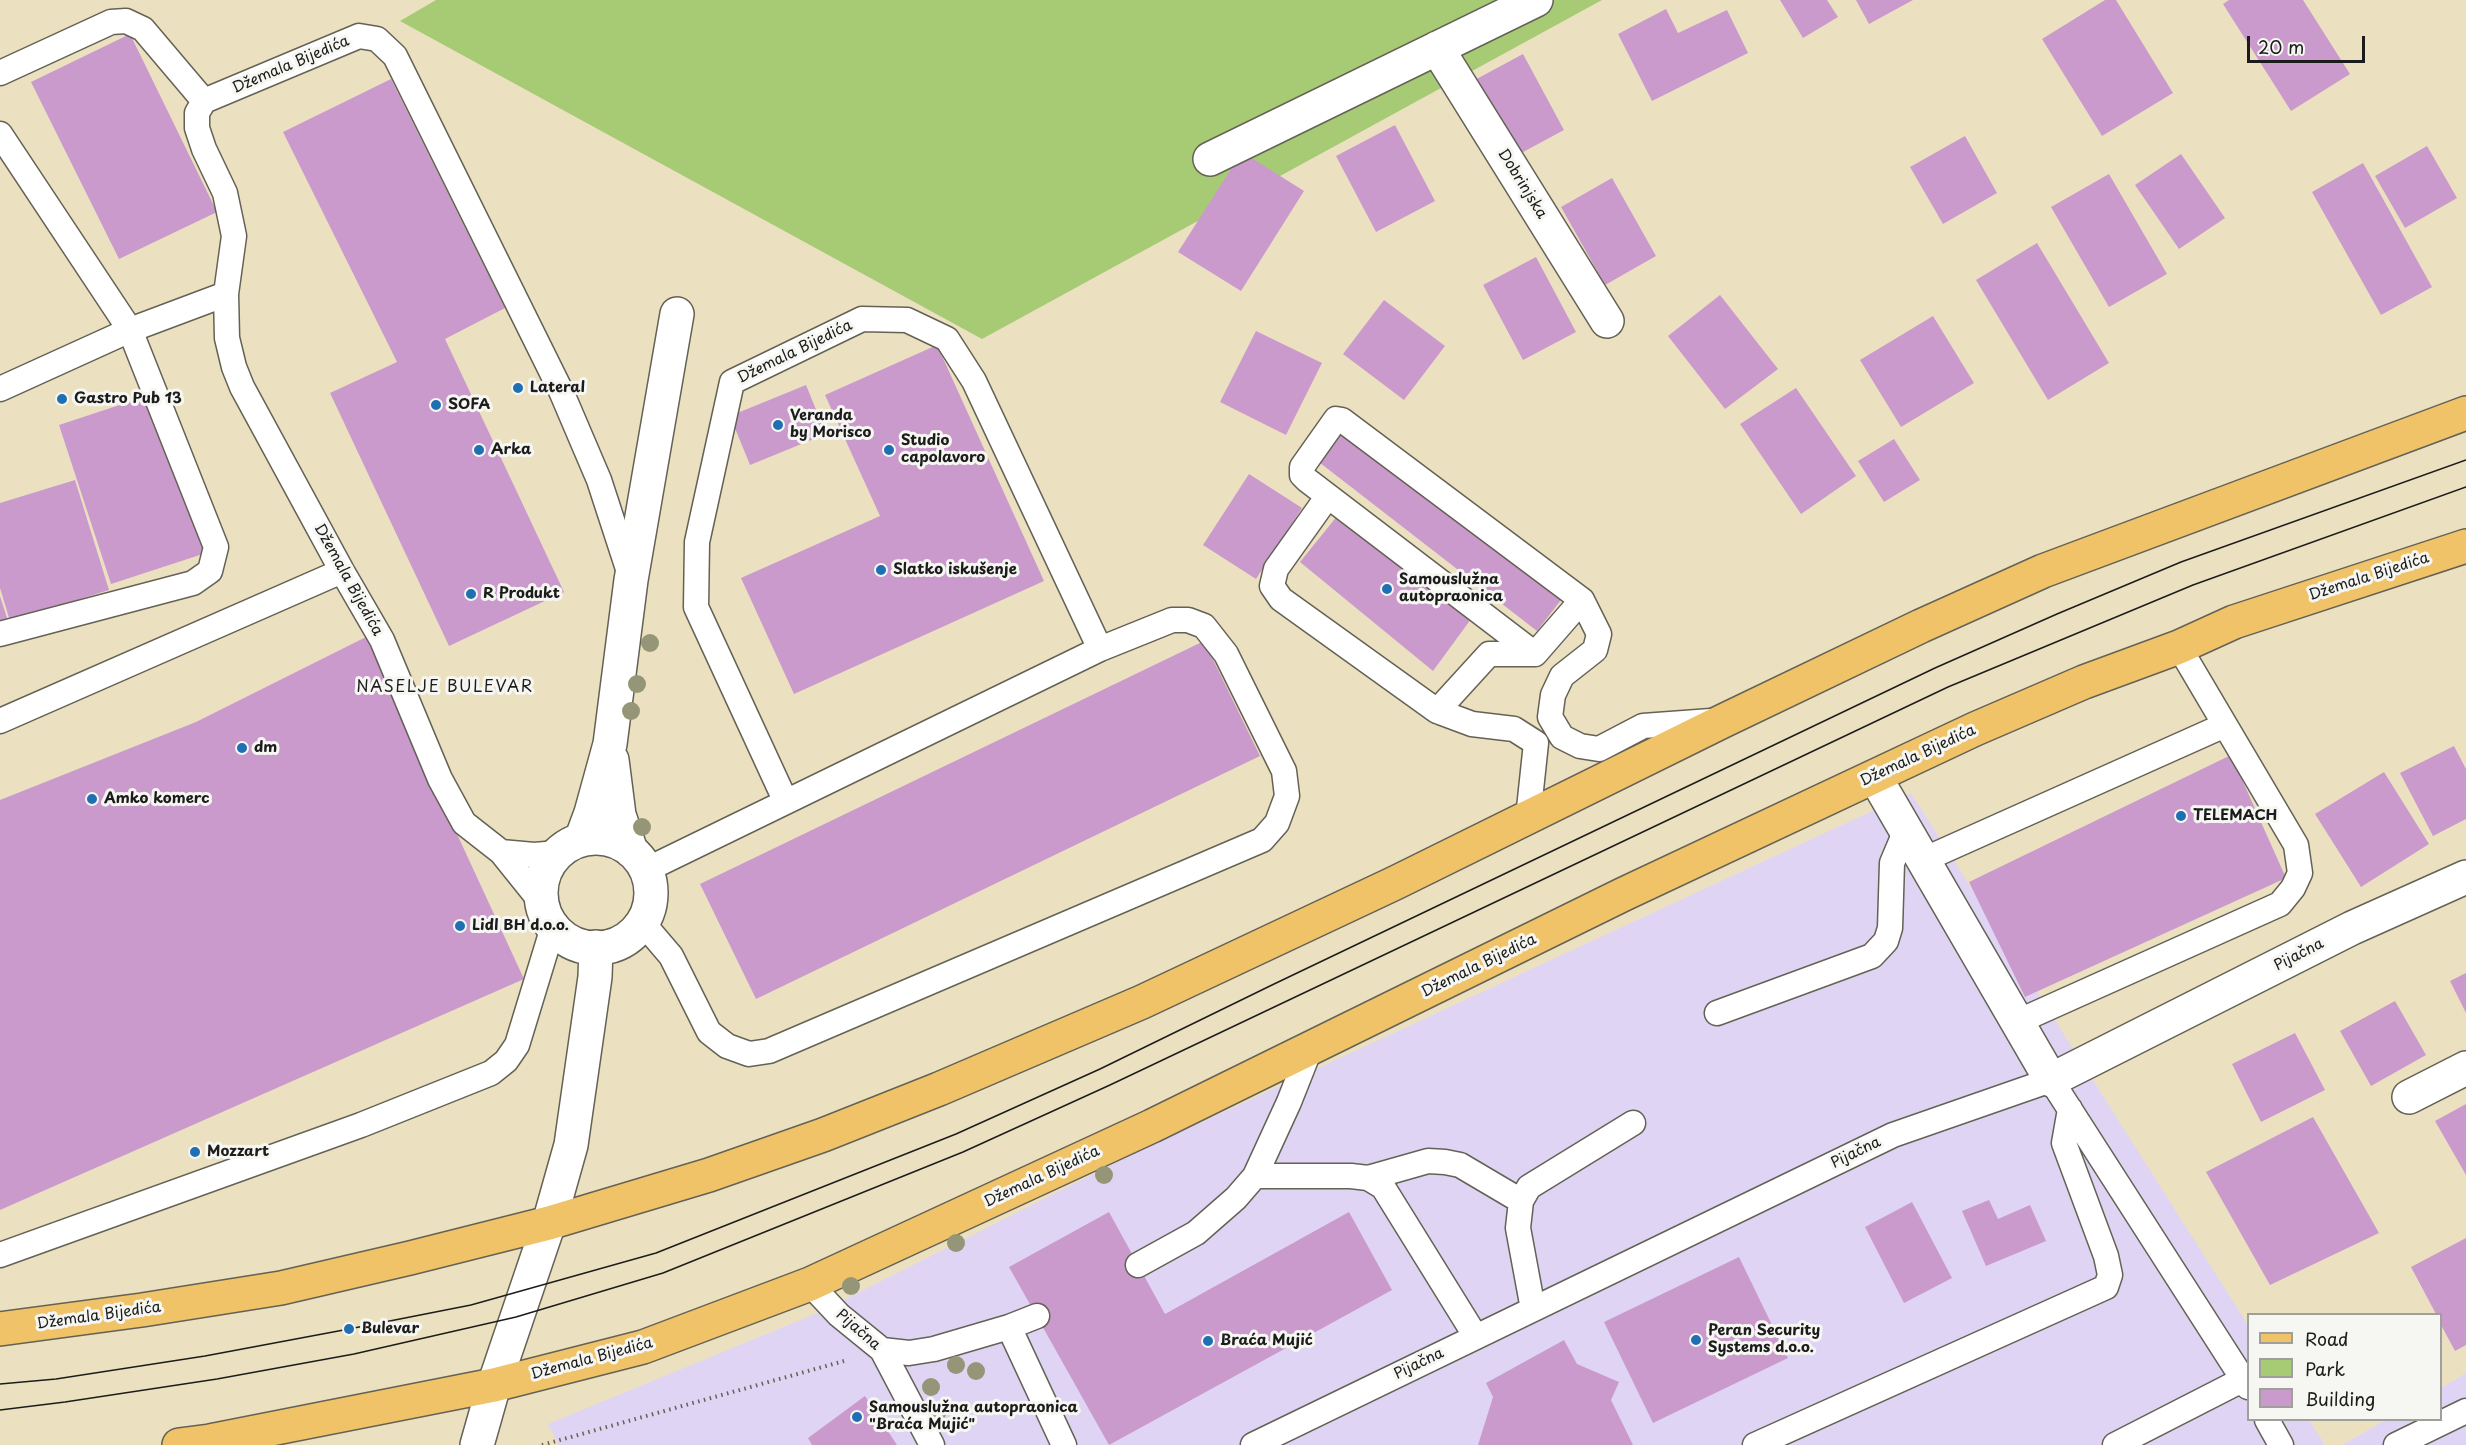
<!DOCTYPE html>
<html>
<head>
<meta charset="utf-8">
<style>
	body { margin:0 }
	#map { position:relative; width:2466px; height:1445px; overflow:hidden; background:#ebe1c0; font-family:"Playpen Sans",sans-serif }
	canvas { display:block }
	.legend { position:absolute; left:2247px; top:1313px; width:195px; height:108px; box-sizing:border-box; background:#f6f6f2; border:2px solid #9f9f9c; margin:0; padding:8px 10px; list-style:none; font-size:18px; color:#1c1c1c }
	.legend li { display:flex; align-items:center; gap:12px; height:30px }
	.legend b { width:30px; border:2px solid #9f9f9c }
	.scale { position:absolute; left:2247px; top:36px; width:118px; height:27px; box-sizing:border-box; border:3px solid #1c1c1c; border-top:0; padding-left:8px; font-size:18px; line-height:21px; white-space:nowrap; color:#1c1c1c; -webkit-text-stroke:4px #f6f6f2; paint-order:stroke }
</style>
</head>
<body>
<div id="map">
<canvas width="2466" height="1445"></canvas>
<ul class="legend">
<li><b style="height:8px;background:#f0c369"></b>Road</li>
<li><b style="height:16px;background:#a6cb74"></b>Park</li>
<li><b style="height:16px;background:#ca9acd"></b>Building</li>
</ul>
<div class="scale">20 m</div>
</div>
<script>
const context = document.querySelector('canvas').getContext('2d');
context.lineJoin = 'round';
function paint(path, color) { context.fillStyle = color; context.fill(path, 'evenodd'); }
const poly = rows => new Path2D(rows.map(r => 'M' + r).join(''));
function trace(path, color, width, dash) { context.strokeStyle = color; context.lineWidth = width; context.lineCap = dash ? 'butt' : 'round'; context.setLineDash(dash || []); context.stroke(path); }
function label(font, color, halo, rows, align = 'center') {
  context.font = font + ' "Playpen Sans",sans-serif'; context.lineWidth = 6; context.setLineDash([]); context.textBaseline = 'middle'; context.strokeStyle = halo; context.fillStyle = color; for (const [text, x, y, turn = 0] of rows) {
    context.save(); context.translate(x, y); context.rotate((+turn || 0) * Math.PI / 180); context.textAlign = isNaN(turn) ? turn : align; if (halo) context.strokeText(text, 0, 0); context.fillText(text, 0, 0); context.restore();
  }
}
paint(poly([
	[1911,793,2248,1325,2248,1420,2309,1420,2325,1445,559,1445,548,1424,820,1312,1131,1155],
	[2466,1373,2466,1445,2342,1445,2386,1420,2440,1420,2441,1388]
]), '#e0d4f4');
paint(poly([
	[436,0,1602,0,982,339,400,21]
]), '#a6cb74');
paint(poly([
	[1780,0,1827,0,1838,17,1803,38],
	[1856,0,1913,0,1869,24],
	[2105,0,2116,0,2173,93,2102,136,2042,39],
	[2229,0,2303,0,2350,74,2291,111,2223,4],
	[1666,9,1678,33,1727,10,1748,53,1652,101,1618,34],
	[130,34,217,212,119,259,31,82],
	[1523,54,1564,130,1512,158,1471,82],
	[391,79,505,308,445,339,564,592,449,646,330,393,397,362,283,132],
	[1395,125,1435,201,1376,232,1336,156],
	[1965,136,1997,193,1943,224,1910,167],
	[2427,146,2457,198,2405,228,2375,176],
	[1242,152,1304,191,1241,291,1178,252],
	[2181,154,2225,218,2179,249,2135,185],
	[2363,163,2432,287,2381,315,2312,192],
	[2109,174,2167,274,2109,307,2051,207],
	[1612,178,1656,256,1605,285,1561,207],
	[2037,243,2109,363,2048,400,1976,280],
	[1536,257,1576,332,1523,360,1483,285],
	[1720,295,1778,369,1725,409,1668,336],
	[1384,300,1445,346,1404,400,1343,354],
	[1933,316,1974,383,1901,427,1860,360],
	[1256,331,1322,363,1286,435,1220,402],
	[937,345,1044,581,794,694,741,578,880,516,825,395],
	[806,385,826,434,750,465,730,416],
	[1796,388,1856,476,1801,514,1740,424],
	[153,394,206,553,111,584,59,425],
	[1339,428,1561,600,1537,631,1315,459],
	[1894,439,1920,480,1884,502,1858,461],
	[1249,474,1302,508,1256,579,1203,545],
	[75,480,109,590,10,621,0,588,0,503],
	[1342,510,1474,615,1433,671,1300,562],
	[0,596,8,621,0,623],
	[366,637,524,979,0,1210,0,800,196,722],
	[1204,641,1260,756,756,999,700,884],
	[2454,746,2466,769,2466,819,2433,836,2400,773],
	[2231,755,2286,878,2025,997,1969,882],
	[2384,772,2429,844,2361,887,2315,814],
	[2466,973,2466,1013,2450,981],
	[2395,1001,2426,1055,2371,1086,2340,1031],
	[2295,1033,2325,1090,2261,1122,2232,1064],
	[2466,1104,2466,1175,2435,1121],
	[2313,1117,2379,1233,2270,1285,2206,1172],
	[1989,1200,1998,1219,2030,1205,2046,1241,1986,1266,1962,1211],
	[1912,1202,1952,1278,1904,1303,1865,1227],
	[1109,1212,1165,1314,1349,1212,1392,1290,1109,1445,1009,1267],
	[2466,1238,2466,1345,2455,1351,2440,1323,2440,1314,2436,1314,2411,1267],
	[1739,1257,1788,1358,1653,1423,1604,1322],
	[1564,1340,1577,1364,1619,1382,1611,1400,1633,1445,1478,1445,1493,1397,1486,1383],
	[865,1396,897,1445,812,1445,808,1438]
]), '#ca9acd');
const lane = poly([
	[0,73,111,22,126,21,143,29,204,101],
	[0,134,130,330,216,547,210,571,193,583,0,634],
	[0,389,130,330,226,294],
	[1328,496,1276,569,1272,586,1281,599,1437,711,1489,654,1535,654],
	[1582,600,1535,654,1307,480,1302,475,1302,467,1336,419,1342,420,1582,600,1599,634,1595,650,1562,676,1553,695,1550,717,1562,737,1580,746,1599,749,1643,726,1711,721],
	[1437,711,1472,724,1514,729,1536,743,1528,818],
	[0,721,342,571],
	[785,800,696,607,697,542,732,382,862,319,907,320,947,339,974,381,1100,649],
	[501,852,534,855,558,853],
	[1923,860,2225,725],
	[542,903,501,852,464,823,440,779,382,640,342,571,242,387,234,367,227,338,226,294,234,236,225,193,204,149,197,128,197,113,204,101,359,36,377,39,395,56,561,391,599,480,630,575],
	[642,922,671,956,709,1032,727,1046,749,1054,769,1051,1262,840,1277,823,1287,796,1284,771,1226,654,1204,626,1188,620,1172,620,1100,649,646,870],
	[1717,1013,1872,956,1886,941,1890,928,1892,863,1906,830],
	[2017,1022,2280,904,2293,888,2300,873,2296,845,2179,647],
	[1255,1176,1351,1176,1368,1178,1383,1187,1476,1337],
	[1368,1178,1428,1161,1445,1162,1460,1165,1521,1201],
	[0,1255,361,1125,491,1073,506,1061,517,1045,553,927],
	[1138,1265,1196,1233,1236,1198,1255,1176,1289,1102,1310,1049],
	[810,1284,839,1315,882,1350,932,1445],
	[1533,1309,1518,1228,1521,1201,1529,1187,1633,1123],
	[1009,1327,1064,1445],
	[882,1350,909,1353,934,1349,1009,1327,1037,1316],
	[2267,1420,2281,1445],
	[1253,1445,1893,1135,2051,1080,2248,1387],
	[1755,1445,2106,1287,2110,1275,2106,1256,2064,1143,2070,1109],
	[2115,1445,2244,1379],
	[2396,1445,2466,1411]
]);
const street = poly([
	[1437,48,1607,321],
	[1210,159,1536,0],
	[612,760,619,815,631,851],
	[1875,777,2051,1080,2352,928,2466,877],
	'541 893a55 55 0 1 1 110 0a55 55 0 1 1-110 0Z',
	[581,840,591,813,610,744,631,580,677,314],
	[2409,1097,2466,1068],
	[477,1445,494,1385,549,1223,571,1145,595,977,596,947]
]);
const primary = poly([
	[0,1329,142,1310,281,1288,410,1258,549,1223,709,1175,823,1135,939,1089,1142,1002,1395,883,1723,721,1921,626,2043,571,2466,413],
	[179,1445,210,1441,494,1385,643,1347,810,1284,1152,1126,1624,894,1975,729,2084,682,2179,647,2234,622,2466,546]
]);
trace(lane, '#646155', 27);
trace(street, '#646155', 36);
trace(primary, '#646155', 36);
trace(poly([
	[542,1445,844,1361]
]), '#646155', 4, [1.5, 4.5]);
trace(lane, '#fff', 24);
trace(street, '#fff', 33);
trace(primary, '#f0c369', 33);
trace(poly([
	[0,1384,56,1379,205,1356,349,1329,471,1305,656,1253,956,1134,1100,1069,1272,985,1935,668,2057,614,2181,562,2466,460],
	[0,1410,65,1402,217,1379,354,1354,516,1317,663,1273,963,1152,1110,1085,1948,687,2193,585,2466,487]
]), '#1c1c1c', 1.5);
context.fillStyle = '#949677';
for (const [x, y] of [
	[650,643],
	[637,684],
	[631,711],
	[642,827],
	[1104,1175],
	[956,1243],
	[851,1286],
	[956,1365],
	[976,1371],
	[931,1387],
	[937,1413]
]) { context.beginPath(); context.arc(x, y, 9, 0, 2 * Math.PI); context.fill(); }
for (const [x, y, r, color] of [
	[518,388,6,"#1f6fb2"],
	[62,399,6,"#1f6fb2"],
	[436,405,6,"#1f6fb2"],
	[778,425,6,"#1f6fb2"],
	[479,450,6,"#1f6fb2"],
	[889,450,6,"#1f6fb2"],
	[881,570,6,"#1f6fb2"],
	[1387,589,6,"#1f6fb2"],
	[471,594,6,"#1f6fb2"],
	[242,748,6,"#1f6fb2"],
	[92,799,6,"#1f6fb2"],
	[2181,816,6,"#1f6fb2"],
	[460,926,6,"#1f6fb2"],
	[195,1152,6,"#1f6fb2"],
	[349,1329,6,"#1f6fb2"],
	[1696,1340,6,"#1f6fb2"],
	[1208,1341,6,"#1f6fb2"],
	[857,1417,6,"#1f6fb2"]
]) { const dot = new Path2D(); dot.arc(x, y, r, 0, 2 * Math.PI); context.fillStyle = color; context.fill(dot); trace(dot, '#f6f6f2', 2); }
label('15px', '#1c1c1c', '#f6f6f2', [
	["Džemala Bijedića",291,65,-23],
	["Dobrinjska",1522,184,58],
	["Džemala Bijedića",795,352,-26],
	["Džemala Bijedića",2369,577,-18],
	["Džemala Bijedića",348,580,61],
	["Džemala Bijedića",1918,756,-25],
	["Pijačna",2299,955,-27],
	["Džemala Bijedića",1479,966,-26],
	["Pijačna",1856,1153,-26],
	["Džemala Bijedića",1042,1177,-25],
	["Džemala Bijedića",99,1316,-8],
	["Pijačna",858,1330,41],
	["Džemala Bijedića",592,1359,-15],
	["Pijačna",1419,1364,-26]
]);
label('bold 15px', '#1c1c1c', '#f6f6f2', [
	["Lateral",530,388],
	["Gastro Pub 13",74,399],
	["SOFA",448,405],
	["Veranda",790,416],
	["by Morisco",790,433],
	["Studio",901,441],
	["capolavoro",901,458],
	["Arka",491,450],
	["Slatko iskušenje",893,570],
	["Samouslužna",1399,580],
	["autopraonica",1399,597],
	["R Produkt",483,594],
	["dm",254,748],
	["Amko komerc",104,799],
	["TELEMACH",2193,816],
	["Lidl BH d.o.o.",472,926],
	["Mozzart",207,1152],
	["Bulevar",361,1329],
	["Peran Security",1708,1331],
	["Systems d.o.o.",1708,1348],
	["Braća Mujić",1220,1341],
	["Samouslužna autopraonica",869,1408],
	["\"Braća Mujić\"",869,1425]
], 'left');
context.letterSpacing = '1.5px';
label('16px', '#1c1c1c', '#f6f6f2', [
	["NASELJE BULEVAR",445,688]
]);
context.letterSpacing = '0px';
</script>
</body>
</html>
